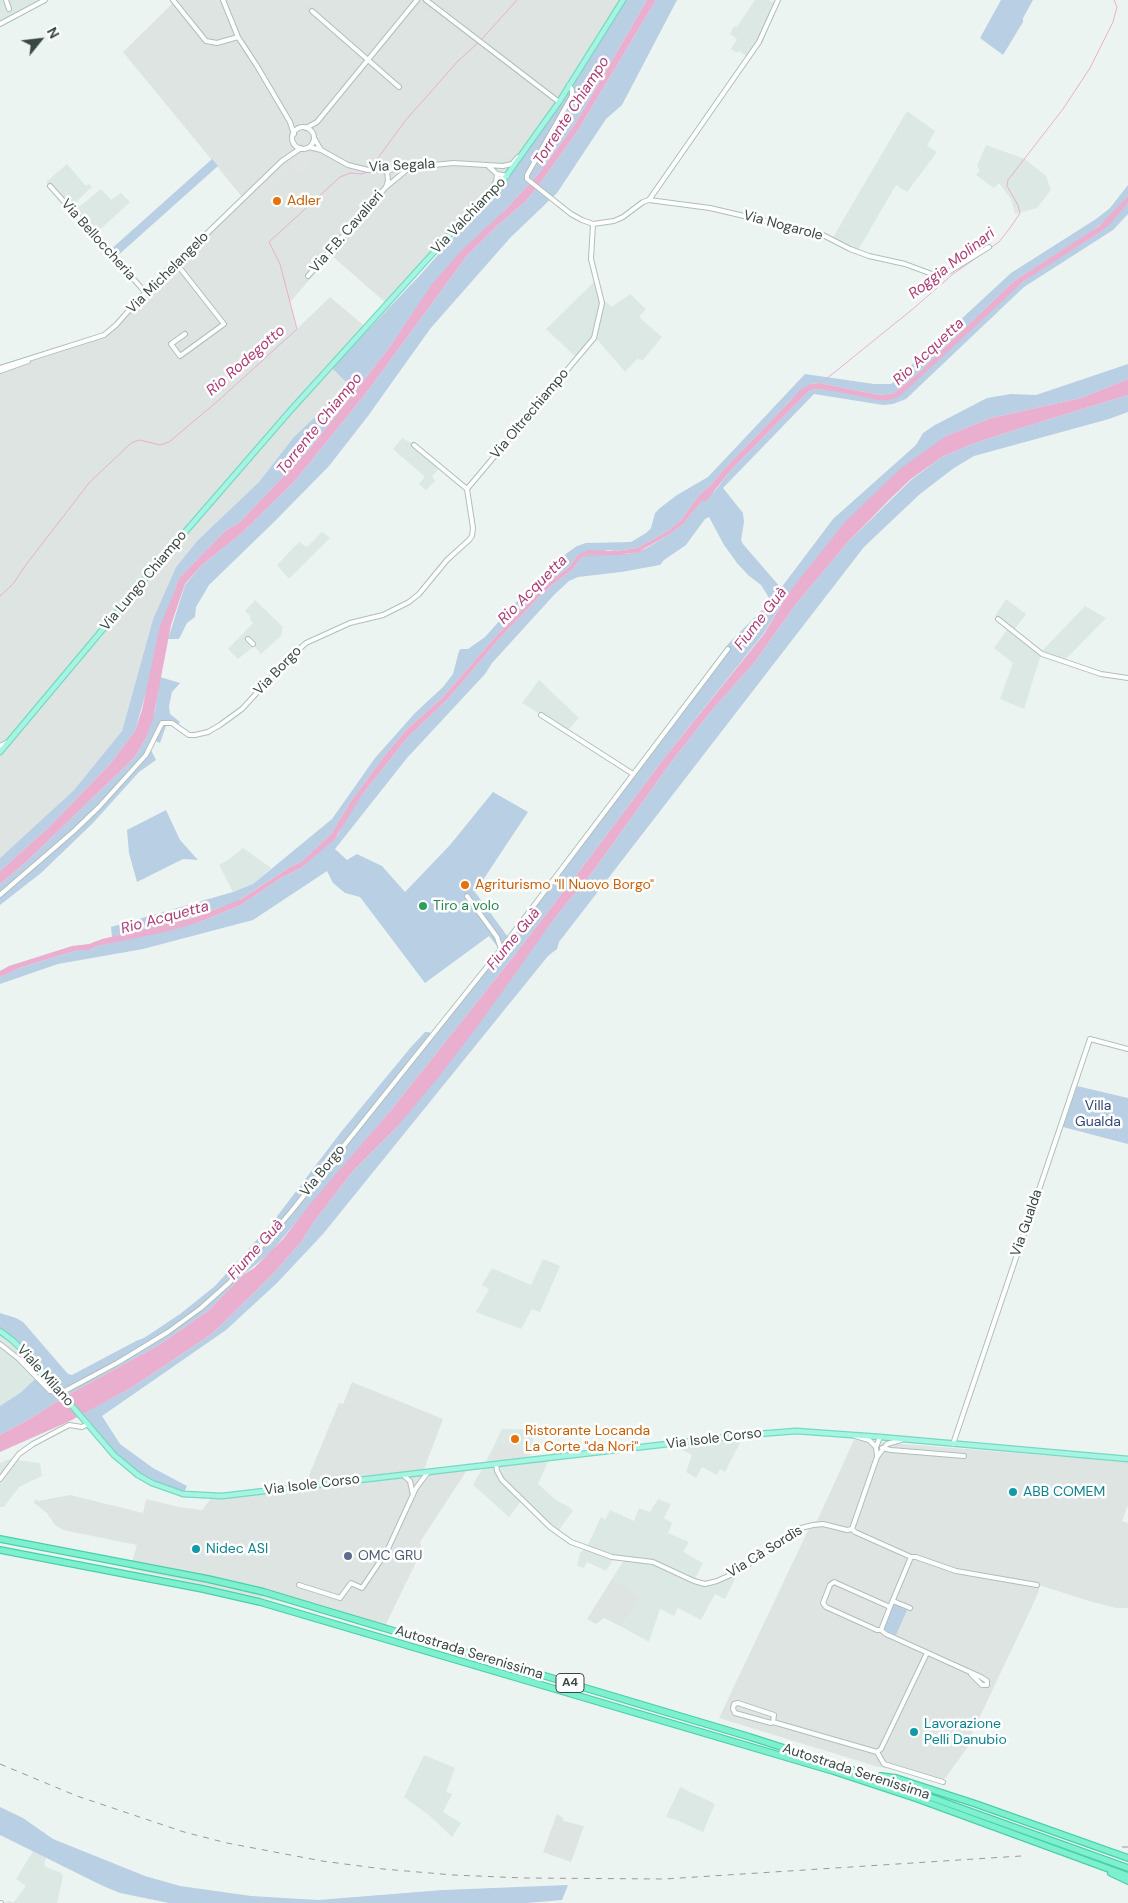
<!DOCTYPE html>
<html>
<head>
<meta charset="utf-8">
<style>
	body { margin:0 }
	#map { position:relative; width:1128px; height:1903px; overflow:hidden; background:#ecf4f2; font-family:"DM Sans",sans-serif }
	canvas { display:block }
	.north { position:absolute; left:15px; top:15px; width:50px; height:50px; -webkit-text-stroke:4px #fff; paint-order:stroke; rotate:61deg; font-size:14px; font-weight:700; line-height:20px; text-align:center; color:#3a4844 }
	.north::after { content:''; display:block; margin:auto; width:18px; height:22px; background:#3a4844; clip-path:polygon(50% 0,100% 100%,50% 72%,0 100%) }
</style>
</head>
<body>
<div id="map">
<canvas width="1128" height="1903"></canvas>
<div class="north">N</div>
</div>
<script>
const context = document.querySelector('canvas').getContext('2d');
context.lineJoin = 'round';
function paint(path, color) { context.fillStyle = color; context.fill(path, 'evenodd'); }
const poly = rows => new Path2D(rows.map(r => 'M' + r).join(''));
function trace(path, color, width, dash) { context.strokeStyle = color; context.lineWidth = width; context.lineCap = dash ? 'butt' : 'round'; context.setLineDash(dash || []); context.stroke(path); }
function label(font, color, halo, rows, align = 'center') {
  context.font = font + ' "DM Sans",sans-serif'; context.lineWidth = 5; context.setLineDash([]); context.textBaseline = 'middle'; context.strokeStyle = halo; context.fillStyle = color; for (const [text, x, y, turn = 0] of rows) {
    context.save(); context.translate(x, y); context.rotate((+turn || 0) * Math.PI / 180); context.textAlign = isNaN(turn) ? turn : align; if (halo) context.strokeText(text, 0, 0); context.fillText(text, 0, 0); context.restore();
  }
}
paint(poly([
	[0,0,45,0,0,23],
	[755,0,769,0,776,4,763,42,749,58,739,51,737,53,731,49,737,39,730,34,734,26,737,27],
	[907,111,935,131,927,146,937,152,907,192,896,185,857,252,832,239],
	[986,145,1025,159,1046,176,1051,190,1037,208,1015,214,1011,199,999,183,994,188,976,175,980,170,977,166],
	[67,164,86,186,89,184,92,187,76,202,79,207,101,189,111,200,121,193,130,202,94,235,46,182],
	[596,280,601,298,612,307,630,294,646,309,639,317,662,337,643,360,637,359,625,372,596,338,578,359,546,329],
	[402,438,424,450,442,466,432,476,435,481,426,490,419,484,425,477,393,449],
	[322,532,330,538,289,579,277,565,299,542,307,547],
	[1006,599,1026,614,1014,630,1035,649,1042,651,1085,606,1106,618,1065,660,1042,651,1024,709,1000,699,1013,663,994,648,1009,627,995,616],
	[255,600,283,627,281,636,261,654,254,646,238,659,228,649,253,623,250,619,251,617,245,611],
	[539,680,579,718,567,731,522,703],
	[243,848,271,868,253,884,233,892,219,865,231,858],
	[543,1259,560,1266,540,1312,532,1309,521,1329,476,1312,489,1289,482,1285,492,1268,531,1285],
	[0,1331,44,1372,20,1393,0,1406],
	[502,1429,535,1430,529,1459,550,1457,538,1484,557,1501,568,1506,573,1511,556,1534,521,1501,509,1517,473,1485,485,1464],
	[744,1435,725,1472,720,1469,717,1475,702,1467,696,1478,686,1472,692,1455,681,1449,686,1442],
	[9,1459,40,1463,42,1476,19,1487,4,1507,0,1507,0,1463],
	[658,1499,671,1504,664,1518,672,1523,668,1533,689,1542,683,1552,703,1563,695,1579,709,1581,734,1572,736,1577,725,1599,715,1594,701,1620,678,1608,674,1616,660,1609,649,1642,622,1627,641,1596,612,1579,624,1560,614,1558,606,1571,587,1562,584,1568,577,1566,580,1553,587,1547,601,1517,605,1520,610,1510,634,1521,639,1508,650,1512],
	[424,1755,455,1768,446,1792,452,1794,443,1812,461,1823,452,1837,430,1816,404,1797],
	[680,1787,715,1804,703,1832,679,1821,666,1817],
	[33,1851,46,1858,44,1866,61,1873,63,1876,57,1903,6,1903,7,1901,14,1902,26,1886,16,1879]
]), '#dbe8e4');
paint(poly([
	[176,0,623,0,516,167,386,303,331,255,290,302,297,329,330,297,368,329,353,345,349,385,323,419,293,438,259,482,198,540,176,567,153,619,122,731,74,790,0,858,0,368,106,333,128,312,141,293,168,264,243,198,123,52],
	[352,1382,443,1419,423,1472,469,1467,420,1542,422,1550,382,1632,287,1603,130,1569,137,1545,63,1530,55,1525,47,1513,34,1503,35,1499,38,1501,70,1495,143,1513,146,1499,179,1507,202,1510,213,1496,305,1485,339,1403,343,1404],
	[854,1440,1128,1462,1128,1505,1122,1521,1128,1523,1128,1608,1116,1608,1089,1601,1039,1585,1039,1591,1030,1611,972,1733,973,1740,943,1781,875,1766,719,1718,812,1522,817,1521],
	[612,1579,641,1596,622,1627,604,1618,596,1624,587,1619],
	[557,1814,563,1818,563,1821,584,1826,571,1862,543,1852]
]), '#dde4e2');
paint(poly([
	[623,0,647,0,575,124,539,173,507,208,433,284,389,348,311,447,239,523,225,531,179,578,135,731,110,764,82,793,49,827,0,871,0,858,74,790,122,731,153,619,176,567,198,540,259,482,293,438,314,418,323,419,349,385,332,368,421,274,516,167],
	[656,0,677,0,622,105,606,119,557,193,510,238,430,329,368,416,329,466,274,522,209,585,196,607,195,617,187,623,179,639,168,639,185,585,201,566,243,532,294,482,367,392,466,257,498,225,525,202,536,189,577,132],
	[1001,0,1033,0,1023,18,1023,22,1003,55,980,38],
	[212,159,218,166,115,258,109,251],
	[1128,185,1128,196,1106,220,1092,231,1014,281,916,375,894,393,880,395,819,383,810,384,792,399,723,470,711,485,700,494,680,521,668,531,637,548,615,551,608,550,577,556,569,567,549,582,496,636,442,698,407,729,385,755,351,801,331,834,301,862,290,867,236,902,175,923,112,937,111,927,233,892,253,884,332,819,375,758,415,713,443,687,453,674,459,651,461,649,468,649,485,637,519,599,567,553,577,546,586,543,631,542,646,533,651,528,655,513,660,508,677,495,708,477,805,374,874,384,891,384,1011,273,1096,219,1110,208],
	[1128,203,1128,214,1113,230,1024,287,906,399,893,404,883,405,814,394,723,488,743,513,744,522,741,540,743,544,781,588,833,519,916,445,923,433,935,425,987,398,1011,394,1036,395,1128,364,1128,379,1081,398,991,418,946,436,787,595,764,633,665,757,587,861,509,962,391,1110,271,1252,243,1275,209,1310,159,1345,64,1397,31,1418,0,1435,0,1406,20,1393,43,1372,0,1331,0,1313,16,1318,23,1322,68,1374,72,1375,136,1341,144,1338,180,1314,215,1286,272,1223,341,1132,411,1047,425,1032,429,1032,433,1036,500,950,489,936,425,983,360,897,345,893,333,883,327,871,253,920,143,949,58,964,0,984,0,977,22,967,78,950,89,950,97,946,200,922,241,905,281,878,301,868,338,835,350,812,362,795,408,737,448,699,499,639,539,597,552,585,572,570,580,559,588,554,630,554,643,550,670,534,683,524,701,502,715,491,731,470,810,390,824,389,890,400,1012,291,1029,277,1099,233],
	[709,517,724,545,737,563,748,575,761,585,771,601,729,643,508,937,475,892,528,812,493,792,450,845,405,892,382,866,357,854,347,860,335,849,407,758,485,674,492,663,554,595,569,581,578,577,621,572,660,565,664,560,686,545,705,519],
	[1128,395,1128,412,1109,419,974,456,954,468,920,494,864,547,559,942,557,949,548,956,323,1234,276,1284,226,1330,102,1416,120,1444,153,1468,187,1486,184,1493,150,1482,127,1467,80,1415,134,1386,213,1333,272,1275,302,1241,313,1223,353,1171,396,1128,554,919,594,870,672,761,712,710,754,663,796,604,848,542,911,480,942,457,972,444,1021,428],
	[160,677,180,683,172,692,169,706,170,714,180,722,177,726,174,724,166,726,160,743,155,741,150,748,156,760,139,772,93,823,41,873,0,905,0,884,24,864,134,758,146,738,155,710],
	[166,810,180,840,198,860,183,859,137,882,129,853,127,830],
	[1077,1086,1128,1098,1128,1144,1063,1127],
	[894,1603,907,1610,896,1635,885,1630,884,1627],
	[0,1807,23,1818,53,1839,145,1876,180,1886,251,1896,318,1900,443,1890,568,1885,562,1900,527,1903,169,1903,120,1893,103,1886,0,1835]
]), '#b9cfe4');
paint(poly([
	[309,153,315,160,298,175,288,162,298,154],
	[283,166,289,174,256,205,252,194],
	[499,1444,517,1444,517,1448,527,1450,526,1456,492,1459],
	[834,1586,874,1604,867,1620,827,1602]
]), '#e0e4e2');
paint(poly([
	[647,0,656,0,577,132,536,189,525,202,498,225,466,257,367,392,294,482,243,532,201,566,185,584,171,625,153,719,146,738,134,758,24,864,0,884,0,871,49,827,82,793,110,764,135,731,142,710,160,626,174,593,179,578,225,531,239,523,311,447,389,348,432,284,461,251,507,208,539,173,575,124],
	[1128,196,1128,203,1110,224,1099,233,1024,281,900,396,890,400,878,400,824,389,810,390,731,470,707,500,701,502,683,524,670,534,638,552,615,555,588,554,580,559,572,570,552,585,539,597,499,639,448,699,408,737,362,795,335,839,301,868,281,878,241,905,200,922,165,932,97,946,89,950,78,950,22,967,0,977,0,971,9,966,72,946,89,944,102,939,196,917,241,899,290,867,301,862,331,834,351,801,385,755,407,729,442,698,496,636,549,582,569,567,577,556,588,550,615,551,637,548,668,531,680,521,700,494,711,485,723,470,792,399,800,390,810,384,819,383,880,395,894,393,916,375,1014,281,1099,226],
	[1128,379,1128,395,1021,428,972,444,942,457,911,479,889,500,848,542,796,604,754,663,712,710,672,761,594,870,554,919,477,1027,437,1079,396,1128,353,1171,313,1223,302,1241,272,1275,213,1333,134,1386,70,1421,0,1452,0,1435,31,1418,64,1397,159,1345,209,1310,243,1275,254,1268,283,1239,311,1203,391,1110,509,962,587,861,665,757,764,634,787,595,845,522,900,469,946,436,991,418,1081,398]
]), '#eaafcf');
trace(poly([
	[481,40,517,0],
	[370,169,405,121,458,61,478,43],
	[820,384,914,308,953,274,999,242,1010,228,1020,213,1018,205,1007,186,1008,180,1063,109,1090,68,1113,22,1117,7,1114,0],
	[818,388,834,391],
	[875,399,886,400],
	[584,556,629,554,644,550],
	[0,596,13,584,25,566,89,483,131,443,139,440,160,445,169,442,219,400,297,329,280,264,269,242,340,177,350,173,362,174,368,172]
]), '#eaafcf', 1);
const minor = poly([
	[6,0,9,9],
	[173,0,206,41,217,43,238,37],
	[223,0,238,37,257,66,290,122,294,134],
	[426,0,559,102],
	[312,11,399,87],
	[0,24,45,0],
	[569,85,572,90,572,96,527,175,527,179,571,214,582,220,593,224,614,221,623,217,643,202,649,200,710,208,821,234,850,249,869,256,905,264,940,277,989,247],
	'292 138a11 11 0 1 1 22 0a11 11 0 1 1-22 0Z',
	[306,128,317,122,417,0],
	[314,138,321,150],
	[309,147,321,150,348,165,368,170,387,170,453,163,503,166,512,164,518,157],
	[487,165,497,174,507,176],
	[50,186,146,293],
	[386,187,388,181,387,170],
	[486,196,496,182,497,174],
	[649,200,759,42,778,0],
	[176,263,224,324,180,356,171,344,185,334],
	[308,276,386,187,409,168],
	[0,368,104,335,116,325,138,300,282,161,301,148],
	[0,371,28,361],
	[414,445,467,489],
	[998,619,1042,654,1101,674,1128,678],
	[248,639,253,644],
	[541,715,633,774],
	[0,746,8,742],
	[0,895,74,831,99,807,146,755,162,723,172,723,189,735,195,735,208,732,220,725,242,709,287,660,306,643,350,623,383,615,409,602,419,594,447,560,469,540,472,536,473,528,467,489,594,338,602,303,591,259,593,224],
	[467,896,497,937,501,949],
	[0,1344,19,1359,50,1391,57,1392,59,1390],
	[61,1393,117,1363,168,1332,201,1308,229,1283,290,1213,498,953,728,649],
	[855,1436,869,1440,876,1447],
	[953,1444,1090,1039,1128,1049],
	[882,1448,891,1450,964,1456],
	[877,1456,876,1447,880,1437],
	[496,1464,497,1471,502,1480,550,1527,571,1542,612,1557,653,1562,694,1581,705,1584,717,1581,739,1571,801,1528,813,1525,823,1524,847,1530,852,1529,855,1532,911,1557,916,1557,956,1571,1037,1585],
	[403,1475,410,1481,413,1495],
	[0,1479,19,1454,33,1444,69,1425,82,1427,88,1424],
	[852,1529,877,1457,887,1444,901,1440],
	[911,1557,890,1607,834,1582,830,1585,823,1603,826,1607,877,1630,881,1630,886,1634,981,1677,987,1681,987,1685,982,1685,971,1674],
	[299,1585,340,1598,351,1583,362,1588,387,1551,416,1488,428,1472],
	[893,1601,910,1608],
	[881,1630,890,1607],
	[773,1722,774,1715,738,1703,734,1704,733,1709,735,1713,771,1723,773,1722,877,1752,881,1749,927,1653],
	[877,1752,884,1764,943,1782],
	[0,1903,1,1903]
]);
const major = poly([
	[0,752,160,561,290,411,454,230,502,182,559,102,623,0],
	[0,1331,12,1340,32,1359,114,1455,138,1475,152,1483,183,1494,222,1496,745,1435,796,1431,880,1437,1128,1459]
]);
const highway = poly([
	[0,1539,208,1579,264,1592,317,1608,750,1737,874,1777,1128,1868],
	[0,1550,203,1589,260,1602,833,1771,918,1799,1128,1876],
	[881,1776,896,1778,976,1804,1128,1858],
	[1111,1873,1128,1881]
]);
trace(minor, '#afbfbb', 6);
trace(major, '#76d9c0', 7);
trace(highway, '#4ccfa6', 8);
trace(minor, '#fff', 4);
trace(major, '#a5f5e2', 4.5);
trace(highway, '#7cf0cf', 5.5);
trace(poly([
	[0,1764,77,1796,184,1832,227,1843,322,1861,383,1869,453,1875,524,1878,665,1879,1021,1856],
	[1122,1847,1128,1847]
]), '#999', 1, [6, 6]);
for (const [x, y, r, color] of [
	[277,201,5,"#e8710a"],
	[465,885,5,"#e8710a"],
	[423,906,5,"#2e9e5b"],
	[515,1439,5,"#e8710a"],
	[1013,1492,5,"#0f9aa8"],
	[196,1549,5,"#0f9aa8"],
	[348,1556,5,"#5c6f8a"],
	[914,1732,5,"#0f9aa8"]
]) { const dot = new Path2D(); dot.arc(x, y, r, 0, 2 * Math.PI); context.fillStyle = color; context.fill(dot); trace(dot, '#fff', 2); }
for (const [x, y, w] of [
	[570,1683,28]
]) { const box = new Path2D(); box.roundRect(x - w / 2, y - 9.5, w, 19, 4); context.fillStyle = '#fff'; context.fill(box); trace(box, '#3a4844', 1); }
label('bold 12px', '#3a4844', null, [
	["A4",570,1683]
]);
label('14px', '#3a4844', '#fff', [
	["Via Segala",402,166,-3],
	["Via Valchiampo",469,216,-46],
	["Via Nogarole",783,226,15],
	["Via F.B. Cavalieri",347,232,-49],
	["Via Belloccheria",98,240,48],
	["Via Michelangelo",168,273,-45],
	["Via Oltrechiampo",530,414,-50],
	["Via Lungo Chiampo",144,581,-50],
	["Via Borgo",278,671,-46],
	["Via Borgo",323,1171,-51],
	["Via Gualda",1027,1223,-71],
	["Viale Milano",45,1376,48],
	["Via Isole Corso",714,1439,-7],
	["Via Isole Corso",312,1485,-7],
	["Via Cà Sordìs",765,1552,-32],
	["Autostrada Serenissima",469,1653,17],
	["Autostrada Serenissima",856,1772,18]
]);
label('14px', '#c56008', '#fff', [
	["Adler",287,201],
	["Agriturismo \"Il Nuovo Borgo\"",475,885],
	["Ristorante Locanda",525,1431],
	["La Corte \"da Nori\"",525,1447]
], 'left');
label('14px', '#27864d', '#fff', [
	["Tiro a volo",433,906]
], 'left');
label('14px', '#324875', '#fff', [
	["Villa",1098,1106],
	["Gualda",1098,1122]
]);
label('14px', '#0d838f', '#fff', [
	["ABB COMEM",1023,1492],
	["Nidec ASI",206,1549],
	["Lavorazione",924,1724],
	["Pelli Danubio",924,1740]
], 'left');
label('14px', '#4e5e75', '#fff', [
	["OMC GRU",358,1556]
], 'left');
label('italic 15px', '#ab3d77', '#fff', [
	["Torrente Chiampo",572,111,-57],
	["Roggia Molinari",952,264,-38],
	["Rio Acquetta",929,352,-43],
	["Rio Rodegotto",246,361,-41],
	["Torrente Chiampo",320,424,-51],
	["Rio Acquetta",533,590,-45],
	["Fiume Guà",761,619,-52],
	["Rio Acquetta",165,918,-15],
	["Fiume Guà",514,939,-51],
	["Fiume Guà",256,1250,-48]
]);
</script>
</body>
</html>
